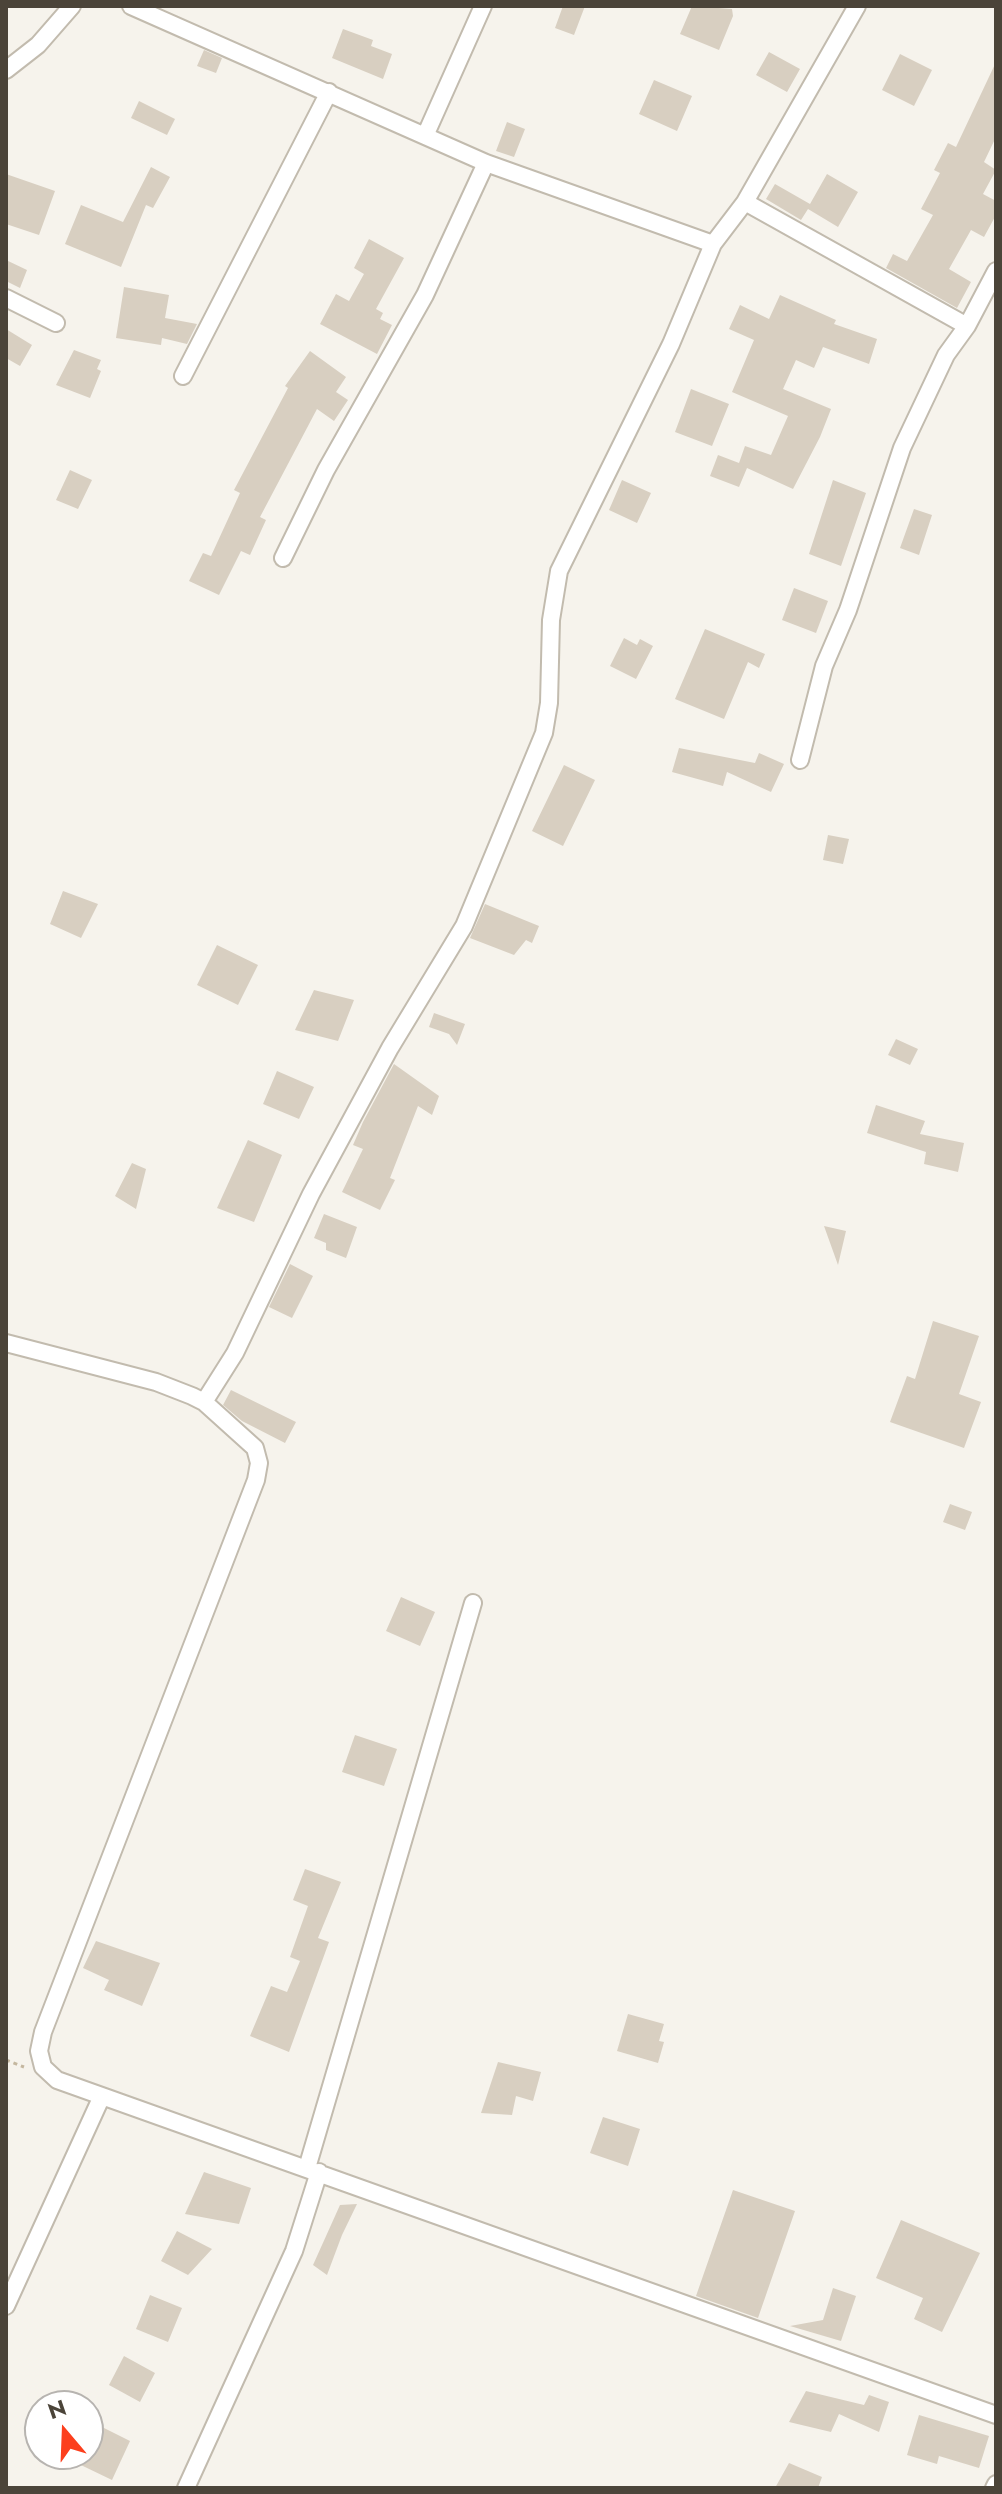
<!DOCTYPE html>
<html>
<head>
<meta charset="utf-8">
<style>
	body { margin:0 }
	#map { position:relative; width:1002px; height:2494px; overflow:hidden; background:#f6f3ec; font-family:Jost,sans-serif }
	canvas { display:block }
	.frame { position:absolute; inset:0; border:8px solid #4b4439; pointer-events:none }
	.north { position:absolute; left:24px; top:2390px; width:80px; height:80px; box-sizing:border-box; background:#fff; border:2px solid #b7b4b0; border-radius:50%; rotate:341deg; font-size:22px; font-weight:700; line-height:32px; text-align:center; color:#4b4439 }
	.north::after { content:''; display:block; margin:auto; width:28px; height:36px; background:#fc3f1d; clip-path:polygon(50% 0,100% 100%,50% 72%,0 100%) }
</style>
</head>
<body>
<div id="map">
<canvas width="1002" height="2494"></canvas>
<div class="frame"></div>
<div class="north">N</div>
</div>
<script>
const context = document.querySelector('canvas').getContext('2d');
context.lineJoin = 'round';
function paint(path, color) { context.fillStyle = color; context.fill(path, 'evenodd'); }
const poly = rows => new Path2D(rows.map(r => 'M' + r).join(''));
function trace(path, color, width, dash) { context.strokeStyle = color; context.lineWidth = width; context.lineCap = dash ? 'butt' : 'round'; context.setLineDash(dash || []); context.stroke(path); }
paint(poly([
	[563,6,585,6,574,35,555,28],
	[692,6,732,9,733,16,719,50,680,34],
	[343,29,373,40,371,46,392,54,383,79,332,58],
	[204,50,222,58,216,73,197,66],
	[769,52,800,69,787,92,756,75],
	[900,54,932,70,914,106,882,90],
	[996,62,996,137,984,162,996,170,983,194,996,201,996,215,984,237,971,230,949,269,971,282,957,308,886,268,893,254,907,261,933,215,921,209,940,173,934,170,948,143,956,147],
	[654,80,692,96,677,131,639,114],
	[139,101,175,119,167,135,131,118],
	[507,122,525,129,514,157,496,151],
	[151,167,170,177,153,208,146,205,121,267,65,244,81,205,123,222],
	[6,174,55,191,39,235,6,224],
	[827,174,858,192,838,227,808,209,801,220,766,199,775,184,810,204],
	[369,239,404,258,376,309,383,313,380,319,392,325,377,354,320,324,336,294,349,301,364,274,354,268],
	[6,260,27,270,20,288,6,281],
	[124,287,169,295,165,318,197,324,187,344,162,338,161,345,116,338],
	[780,295,836,320,834,324,877,339,869,364,823,347,814,368,796,360,783,389,831,409,820,437,793,489,747,468,739,487,710,476,718,455,739,463,745,446,771,455,788,416,732,392,754,340,729,329,740,305,769,319],
	[6,329,32,345,20,366,6,358],
	[74,350,101,360,97,369,101,371,90,398,56,385],
	[310,351,346,377,336,392,348,400,334,421,317,409,260,517,266,520,250,555,241,551,219,595,189,581,203,553,211,556,240,493,234,490,288,388,285,386],
	[691,389,729,404,712,446,675,432],
	[70,470,92,480,78,509,56,500],
	[622,480,651,493,637,523,609,510],
	[833,480,866,493,841,566,809,554],
	[914,509,932,515,919,555,900,548],
	[794,588,828,601,816,633,782,620],
	[705,629,765,654,759,668,748,662,724,719,675,699],
	[624,638,637,645,640,639,653,646,636,679,610,666],
	[679,748,755,763,759,753,784,764,771,792,727,772,723,786,672,772],
	[564,765,595,780,563,846,532,831],
	[828,835,849,839,843,864,823,860],
	[63,891,98,904,81,938,50,924],
	[485,904,539,926,532,943,526,940,514,955,470,938],
	[217,945,258,965,238,1005,197,985],
	[314,990,354,1000,338,1041,295,1030],
	[434,1013,465,1024,457,1045,449,1034,429,1027],
	[896,1039,918,1049,910,1065,888,1055],
	[394,1064,439,1096,432,1115,418,1106,390,1178,395,1180,380,1210,342,1192,363,1149,353,1145,363,1122],
	[277,1071,314,1087,299,1119,263,1104],
	[876,1105,925,1121,920,1134,964,1143,958,1172,924,1164,926,1152,867,1133],
	[248,1140,282,1155,254,1222,217,1208],
	[132,1163,146,1169,136,1209,115,1196],
	[324,1214,357,1227,346,1258,326,1250,326,1243,314,1238],
	[824,1226,846,1231,838,1265],
	[290,1264,313,1276,292,1318,269,1307],
	[933,1321,979,1336,959,1394,981,1402,964,1448,890,1422,907,1376,915,1379],
	[231,1390,296,1422,285,1443,242,1421,223,1405],
	[950,1504,972,1512,965,1530,943,1522],
	[401,1597,435,1612,420,1646,386,1631],
	[355,1735,397,1749,384,1786,342,1772],
	[305,1869,341,1882,318,1938,329,1942,289,2052,250,2036,271,1986,287,1992,300,1961,290,1957,308,1906,293,1900],
	[96,1941,160,1963,142,2006,104,1990,109,1980,83,1968],
	[628,2014,664,2024,659,2041,664,2042,658,2063,617,2051],
	[498,2062,541,2072,533,2101,516,2096,512,2115,481,2113],
	[603,2117,640,2129,628,2166,590,2153],
	[204,2172,251,2188,239,2224,185,2214],
	[733,2190,795,2211,758,2318,696,2296],
	[357,2204,342,2235,327,2275,313,2265,340,2205],
	[901,2220,980,2253,942,2332,914,2319,923,2298,876,2278],
	[177,2231,212,2249,188,2275,161,2261],
	[833,2288,856,2296,841,2341,790,2326,823,2320],
	[150,2295,182,2308,168,2342,136,2329],
	[124,2356,155,2373,140,2402,109,2385],
	[806,2391,864,2405,869,2395,889,2402,879,2432,839,2414,831,2432,789,2422],
	[919,2415,989,2436,979,2468,939,2456,937,2464,907,2455],
	[88,2420,130,2441,112,2480,58,2454,88,2454],
	[789,2463,822,2477,818,2488,775,2488]
]), '#d8cfc1');
const minor = poly([
	[131,6,486,163,713,244,745,202,967,326],
	[6,70,38,45,72,6],
	[425,136,483,6],
	[745,202,857,6],
	[6,298,56,323],
	[183,376,329,92],
	[283,558,326,470,425,295,486,163],
	[800,760,824,666,848,610,902,448,946,355,967,326,996,271],
	[6,1343,156,1382,192,1396,204,1402,255,1448,259,1463,256,1480,43,2032,39,2051,43,2067,57,2080,996,2415],
	[204,1402,235,1353,311,1194,390,1048,464,926,544,733,549,703,551,620,559,571,671,344,713,244],
	[307,2168,473,1603],
	[6,2306,102,2096],
	[186,2488,294,2251,319,2172],
	[994,2488,996,2484]
]);
trace(minor, '#c2bbae', 20);
trace(poly([
	[6,2060,24,2067]
]), '#c4b79f', 3, [4, 4]);
trace(minor, '#fff', 16);
</script>
</body>
</html>
